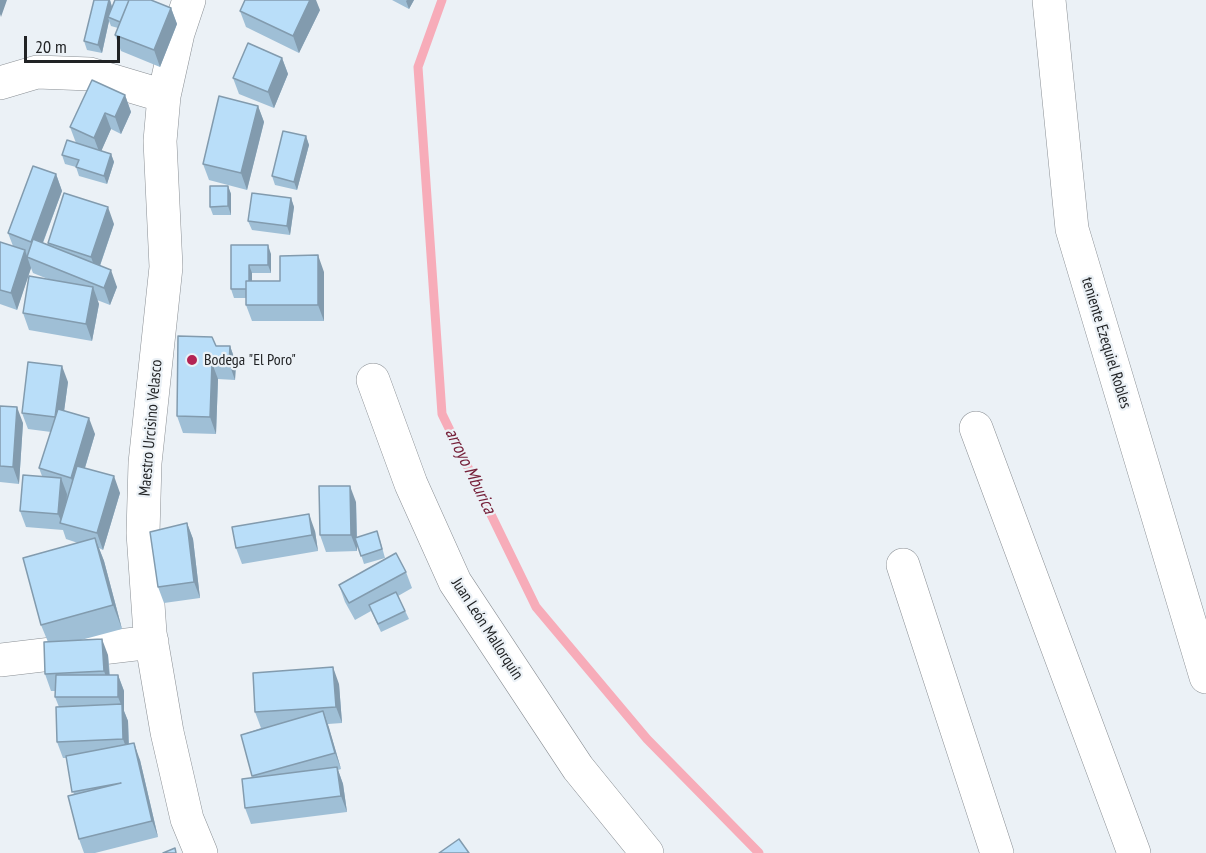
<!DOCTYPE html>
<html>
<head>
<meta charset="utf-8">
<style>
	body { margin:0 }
	#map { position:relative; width:1206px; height:853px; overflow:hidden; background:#ebf1f6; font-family:"PT Sans Narrow",sans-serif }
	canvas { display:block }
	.scale { position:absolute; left:24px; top:36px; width:96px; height:27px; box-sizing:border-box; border:3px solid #212325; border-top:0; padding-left:8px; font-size:18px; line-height:21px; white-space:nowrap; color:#212325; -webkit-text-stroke:4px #ebf1f6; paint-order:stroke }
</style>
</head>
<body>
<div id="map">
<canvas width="1206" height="853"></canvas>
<div class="scale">20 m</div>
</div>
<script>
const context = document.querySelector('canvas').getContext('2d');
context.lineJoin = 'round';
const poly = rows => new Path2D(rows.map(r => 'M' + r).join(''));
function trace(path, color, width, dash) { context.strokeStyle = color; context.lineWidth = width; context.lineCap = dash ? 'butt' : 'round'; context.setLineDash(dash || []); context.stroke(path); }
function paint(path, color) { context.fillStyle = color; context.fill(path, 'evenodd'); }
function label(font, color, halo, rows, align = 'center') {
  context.font = font + ' "PT Sans Narrow",sans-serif'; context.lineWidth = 4.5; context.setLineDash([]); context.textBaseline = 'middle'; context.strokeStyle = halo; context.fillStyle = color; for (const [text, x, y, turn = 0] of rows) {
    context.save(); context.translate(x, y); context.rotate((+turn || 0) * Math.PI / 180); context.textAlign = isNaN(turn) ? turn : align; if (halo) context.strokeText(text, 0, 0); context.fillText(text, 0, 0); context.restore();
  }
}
trace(poly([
	[442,0,418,67,442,414,536,607,647,739,759,853]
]), '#f7acb9', 9);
const minor = poly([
	[189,0,178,33,164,96,160,141,166,267,145,463,143,533,150,633,167,732,187,819,201,853],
	[1049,0,1072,229,1206,677],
	[0,83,37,72,90,74,164,96],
	[373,380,411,484,455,582,578,768,647,853],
	[976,428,1134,853],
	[903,565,997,853],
	[0,660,152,642]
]);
trace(minor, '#8a8f94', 34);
trace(minor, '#fff', 33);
paint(poly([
	[110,0,112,7,171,8,177,24,160,67,121,51,115,35,118,28,111,26,109,21,102,53,87,50,84,41],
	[392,0,414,0,409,9],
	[320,10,299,53,246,27,240,11],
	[282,58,288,74,274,108,239,94,233,78],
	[125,95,131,112,121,134,111,129,101,151,111,154,114,162,107,184,79,176,76,167,65,164,62,155,76,143,70,127],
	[258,106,264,122,247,190,209,180,203,164],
	[306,136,309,145,297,190,275,185,272,176],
	[56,174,62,191,43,243,48,245,48,243,114,224,100,266,117,287,110,305,97,300,99,304,92,341,29,330,23,313,48,279,33,273,31,268,17,310,0,304,0,242,13,246,8,233],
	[228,186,231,194,231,215,213,215,210,207],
	[291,198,294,207,290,235,252,230,248,221],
	[231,245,271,254,271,273,252,273,252,281,280,281,324,272,324,321,252,321,246,305,246,298,234,298,231,289],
	[216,346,230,346,236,363,235,380,218,379,216,434,183,433,177,416],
	[68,382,64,411,95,434,85,468,120,493,103,550,99,548,104,561,122,629,81,640,108,655,110,675,118,675,124,691,124,711,128,721,129,744,140,760,158,837,95,853,84,853,79,839,74,795,66,758,63,758,57,742,59,707,55,697,55,691,51,691,45,674,48,642,41,625,78,543,66,539,63,530,26,527,20,511,42,476,39,468,51,432,28,429,22,413],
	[0,406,23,423,19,484,0,482],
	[356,502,357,537,380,540,385,558,364,564,357,542,357,551,326,552,320,535],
	[187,523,193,539,200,598,164,603,158,587],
	[315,531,318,551,242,564,236,548],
	[406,572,412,588,398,596,409,619,381,632,371,611,355,620,345,602,339,585],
	[339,684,342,723,328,724,341,769,338,770,343,784,347,812,251,824,245,808,253,778,241,735,261,728,255,712]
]), '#9fbfd6');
paint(poly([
	[0,0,7,0,1,17,0,14],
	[109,0,110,0,112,7,108,17,109,21,102,53,98,45],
	[310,0,316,0,320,10,299,53,293,36],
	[407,0,414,0,409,9,406,1],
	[171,8,177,24,160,67,154,50],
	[282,58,288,74,274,108,268,92],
	[125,95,131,112,121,134,115,117],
	[258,106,264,122,247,190,241,173],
	[105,113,111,129,100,154,94,138],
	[306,136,309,145,297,190,294,182],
	[111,154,114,162,107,184,104,176],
	[56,174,62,191,37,258,31,242],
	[228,186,231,194,231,215,228,206],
	[291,198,294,207,290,235,287,226],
	[108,207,114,224,97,274,91,257],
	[268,245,271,254,271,273,268,265],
	[25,250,31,268,17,310,11,293],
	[318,255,324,272,324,321,318,305],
	[249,265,252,273,252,298,249,289],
	[111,270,117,287,110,305,104,288],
	[93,287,99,304,92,341,86,324],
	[230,346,236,363,235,380,229,363],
	[212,363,218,379,216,434,210,417],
	[62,366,68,382,61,434,55,417],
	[17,407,23,423,19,484,13,467],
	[89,418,95,434,77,494,71,478],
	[114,476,120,493,103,550,97,533],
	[61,478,67,494,65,524,62,523,58,514],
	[350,486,356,502,357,551,351,535],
	[309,514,315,531,318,551,312,535],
	[187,523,193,539,200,598,194,582],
	[95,538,104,561,122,629,113,605],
	[102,639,108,655,110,688,104,671],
	[333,667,339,684,342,723,336,707],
	[118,675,124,691,124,711,128,721,129,756,123,739,122,707,118,697],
	[323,711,329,728,341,769,335,753],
	[134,743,140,760,158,837,152,821],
	[337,767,343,784,347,812,341,796]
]), '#829bae');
const building = poly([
	[94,0,109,0,98,45,84,41,94,0],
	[115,0,129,0,120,22,108,17,115,0],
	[129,0,151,0,171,8,154,50,115,35,129,0],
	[245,0,310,0,293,36,240,11,245,0],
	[248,43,282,58,268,92,233,78,248,43],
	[92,80,125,95,115,117,105,113,94,138,70,127,92,80],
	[219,96,258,106,241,173,203,164,219,96],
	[283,131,306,136,294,182,272,176,283,131],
	[67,140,111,154,104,176,76,167,79,160,62,155,67,140],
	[33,166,56,174,31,242,8,233,33,166],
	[210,186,228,186,228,206,210,207,210,186],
	[64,193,108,207,91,257,48,243,64,193],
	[252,193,291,198,287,226,248,221,252,193],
	[33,239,111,270,104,288,27,257,33,239],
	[0,242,25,250,11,293,0,290,0,242],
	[231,245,268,245,268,265,249,265,249,281,246,281,246,289,231,289,231,245],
	[318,255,318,305,246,305,246,281,280,281,280,256,318,255],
	[29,276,93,287,86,324,23,313,29,276],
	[178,336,212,337,216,346,230,346,229,363,212,363,210,417,177,416,178,336],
	[28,362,62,366,55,417,22,413,28,362],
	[0,406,17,407,13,467,0,466,0,406],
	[58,409,89,418,71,478,39,468,58,409],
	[77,466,114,476,97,533,60,523,77,466],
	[23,475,61,478,58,514,20,511,23,475],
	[319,486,350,486,351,535,320,535,319,486],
	[309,514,312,535,236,548,232,527,309,514],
	[187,523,194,582,158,587,150,532,187,523],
	[377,531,382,549,361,556,355,538,377,531],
	[95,538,113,605,41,625,23,558,95,538],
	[396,553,406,572,349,603,339,585,396,553],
	[396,592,405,611,378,624,369,605,396,592],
	[102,639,104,671,45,674,44,642,102,639],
	[333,667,336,707,255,712,253,673,333,667],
	[56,675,118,675,118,697,55,697,56,675],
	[122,704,123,739,57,742,56,707,122,704],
	[323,711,335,753,252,776,241,735,323,711],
	[134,743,152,821,79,839,68,796,121,783,72,792,66,756,134,743],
	[337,767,341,796,245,808,242,779,337,767],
	[459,839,469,853,439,853,459,839],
	[175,848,176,853,163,853,175,848]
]);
paint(building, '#b9def9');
trace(building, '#829bae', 1.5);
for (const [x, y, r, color] of [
	[192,360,6,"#b32354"]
]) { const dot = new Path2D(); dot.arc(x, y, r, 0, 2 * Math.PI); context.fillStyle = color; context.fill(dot); trace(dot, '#ebf1f6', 2); }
label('16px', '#212325', '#ebf1f6', [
	["teniente Ezequiel Robles",1106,343,73],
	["Maestro Urcisino Velasco",151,428,-85],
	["Juan León Mallorquín",487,629,57]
]);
label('16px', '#212325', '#ebf1f6', [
	["Bodega \"El Poro\"",204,360]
], 'left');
label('italic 18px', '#76213a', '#ebf1f6', [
	["arroyo Mburica",470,471,64]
]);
</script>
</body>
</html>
